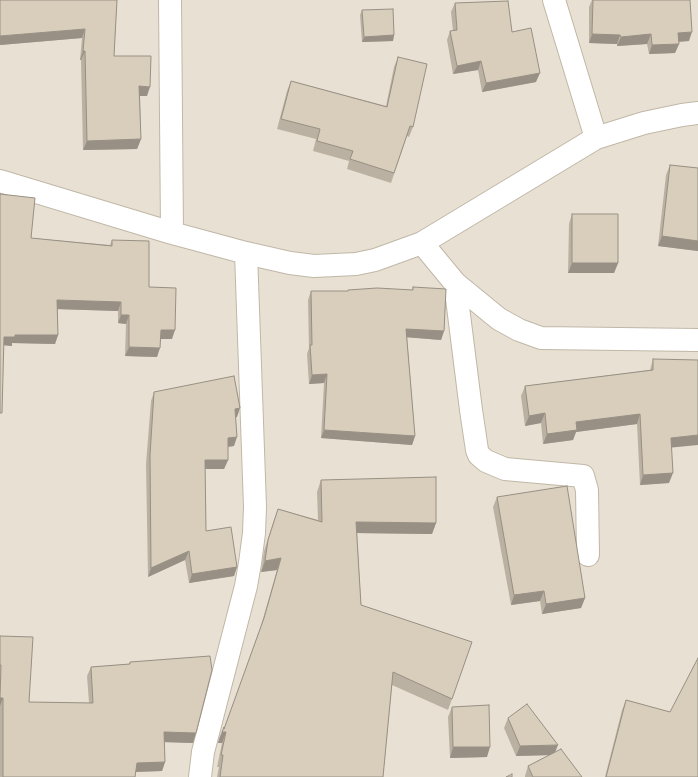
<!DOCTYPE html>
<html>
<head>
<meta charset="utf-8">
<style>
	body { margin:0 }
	canvas { display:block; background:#f4efe5 }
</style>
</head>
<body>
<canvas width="698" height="777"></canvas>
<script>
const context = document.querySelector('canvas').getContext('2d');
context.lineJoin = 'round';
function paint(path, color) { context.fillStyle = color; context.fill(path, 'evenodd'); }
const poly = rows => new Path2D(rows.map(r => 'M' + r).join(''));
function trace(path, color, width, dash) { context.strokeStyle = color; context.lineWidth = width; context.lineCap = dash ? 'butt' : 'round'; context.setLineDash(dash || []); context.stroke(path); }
paint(poly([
	[0,0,698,0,698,777,0,777]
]), '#e8e1d3');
const street = poly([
	[170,0,172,233],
	[554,0,596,138],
	[0,181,172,233,246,253,290,263,314,266,356,264,375,260,422,243,596,138,644,123,682,115,698,113],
	[422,243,455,283,499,319,519,330,541,338,698,340],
	[455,283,471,410,477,450,479,455,486,461,505,469,583,476,587,490,588,555],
	[200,777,203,752,246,586,250,563,254,533,255,507,246,253]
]);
trace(street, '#c0b7a7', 24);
trace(street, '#fff', 22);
paint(poly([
	[117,0,114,56,147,96,140,96,141,139,137,149,83,150,81,60,80,60,82,38,0,45],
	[592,0,690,0,689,41,678,42,679,44,675,53,649,54,647,44,617,46,617,44,589,43,589,7],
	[455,3,512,32,536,82,482,92,478,70,453,74,447,40,450,31,453,31,451,12],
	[362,10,394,35,393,41,362,42,360,15],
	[398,57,413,127,409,137,407,136,391,183,347,169,349,161,313,151,316,139,277,129,287,91,291,81,386,106,394,67],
	[670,165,698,168,698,251,658,246,666,175],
	[0,194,31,238,110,245,112,240,149,287,172,339,161,339,157,357,125,356,126,324,118,323,118,311,58,309,58,335,55,344,12,343,12,346,4,345],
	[572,214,618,263,614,273,568,273,569,224],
	[413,287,444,331,441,340,407,337,415,436,412,445,321,438,324,383,309,384,307,354,309,348,308,300,311,291,348,291,348,290,412,290],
	[653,359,671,447,669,483,640,485,637,424,576,432,573,440,543,444,541,423,525,426,521,396,525,386,650,370],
	[154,392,237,417,236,417,234,446,228,447,228,460,224,469,205,469,206,531,237,567,234,576,189,583,185,560,148,577,146,464,151,401],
	[321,480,436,523,432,534,357,533,361,605,452,699,448,710,392,685,383,777,217,777,219,767,217,767,222,743,218,743,219,738,224,727,224,729,260,629,277,570,261,572,264,551,274,520,278,509,318,520,317,492],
	[497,497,585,598,581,608,542,614,540,601,511,605,493,507],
	[0,636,29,702,89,703,87,676,91,667,129,664,130,662,196,733,193,743,164,742,165,762,162,771,136,772,135,777,0,777],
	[626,700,670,712,698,777,605,777,622,710],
	[452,707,487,757,450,758,448,717],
	[508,718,555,752,582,777,525,777,525,776,528,766,549,755,516,756,504,728]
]), '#bbb1a2');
paint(poly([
	[85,29,82,38,0,45,0,36],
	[692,32,689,41,674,42,678,33],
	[592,34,620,35,617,44,589,43],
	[651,34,647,44,617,46,621,37],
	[394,35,393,41,362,42,364,37],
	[679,44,675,53,649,54,652,45],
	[83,51,85,51,81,60,80,60],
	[481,61,478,70,453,74,457,66],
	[540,73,536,82,482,92,486,83],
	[139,86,150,87,147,96,136,96],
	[141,139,137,149,83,150,87,141],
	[662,236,698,241,698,251,658,246],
	[572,263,618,263,614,273,568,273],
	[57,300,121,302,118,311,54,309],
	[121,315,129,315,126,324,118,323],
	[406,329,444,331,441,340,403,337],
	[161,330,175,330,172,339,158,339],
	[15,335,58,335,55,344,12,343,12,346,1,345,4,337],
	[129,347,160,348,157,357,125,356],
	[327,374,324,383,309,384,312,375],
	[240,408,237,417,232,418,235,409],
	[545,413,541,423,525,426,529,416],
	[640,414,637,424,576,432,573,440,543,444,547,434,576,422],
	[324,430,415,436,412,445,321,438],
	[698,435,698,445,667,448,671,438],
	[237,437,234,446,225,447,228,438],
	[205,460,228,460,224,469,202,469],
	[673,473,669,483,640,485,643,475],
	[356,522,436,523,432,534,352,533],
	[189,551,185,560,148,577,151,568],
	[281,558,277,570,261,572,265,561],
	[237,567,234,576,189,583,192,574],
	[544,591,540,601,511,605,514,595],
	[585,598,581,608,542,614,546,604],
	[0,698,3,698,0,706],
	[164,732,196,733,193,743,161,742],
	[222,732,226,732,222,743,218,743],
	[558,745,554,755,516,756,520,746],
	[453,747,490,747,487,757,450,758],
	[165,762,162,771,133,772,137,763]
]), '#989084');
const building = poly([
	[0,0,117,0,114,56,151,56,150,87,139,86,141,139,87,141,85,51,83,51,85,29,0,36,0,0],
	[593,0,690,0,692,32,678,33,679,44,652,45,651,34,621,37,620,35,592,34,593,0],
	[508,1,512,32,531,28,540,73,486,83,481,61,457,66,450,31,457,30,455,3,508,1],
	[393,9,394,35,364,37,362,10,393,9],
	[398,57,427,64,413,127,410,126,394,173,350,159,353,151,317,141,320,129,281,119,291,81,387,107,398,57],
	[670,165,698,168,698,241,662,236,670,165],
	[0,194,35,198,31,238,112,246,112,240,149,241,149,287,176,288,175,330,161,330,160,348,129,347,129,315,121,315,121,302,57,300,58,335,15,335,15,337,4,337,2,413,0,413,0,194],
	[572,214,618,214,618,263,572,263,572,214],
	[413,287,446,289,444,331,406,329,415,436,324,430,327,374,312,375,310,345,312,345,311,291,348,291,348,290,377,288,413,290,413,287],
	[653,359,698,360,698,435,671,438,673,473,643,475,640,414,576,422,577,430,547,434,545,413,529,416,525,386,653,370,653,359],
	[234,376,240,408,235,409,237,437,228,438,228,460,205,460,206,531,231,527,237,567,192,574,189,551,151,568,150,455,154,392,234,376],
	[436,477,436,523,356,522,361,605,472,642,452,699,393,672,383,777,220,777,223,755,221,755,226,732,222,732,224,727,224,729,264,618,281,558,265,561,268,540,278,509,322,522,321,480,436,477],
	[567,486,585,598,546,604,544,591,514,595,497,497,567,486],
	[0,636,33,637,29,702,93,703,91,667,130,664,130,662,210,656,212,670,196,733,164,732,165,762,137,763,135,777,3,777,3,698,0,698,1,665,0,665,0,636],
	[698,658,698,777,606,777,626,700,670,712,698,658],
	[527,704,558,745,520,746,508,718,527,704],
	[489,705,490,747,453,747,452,707,489,705],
	[561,749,582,777,533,777,528,766,561,749],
	[512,774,512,777,506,777,512,774]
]);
paint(building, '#d9cebc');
trace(building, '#989084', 1);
</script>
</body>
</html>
